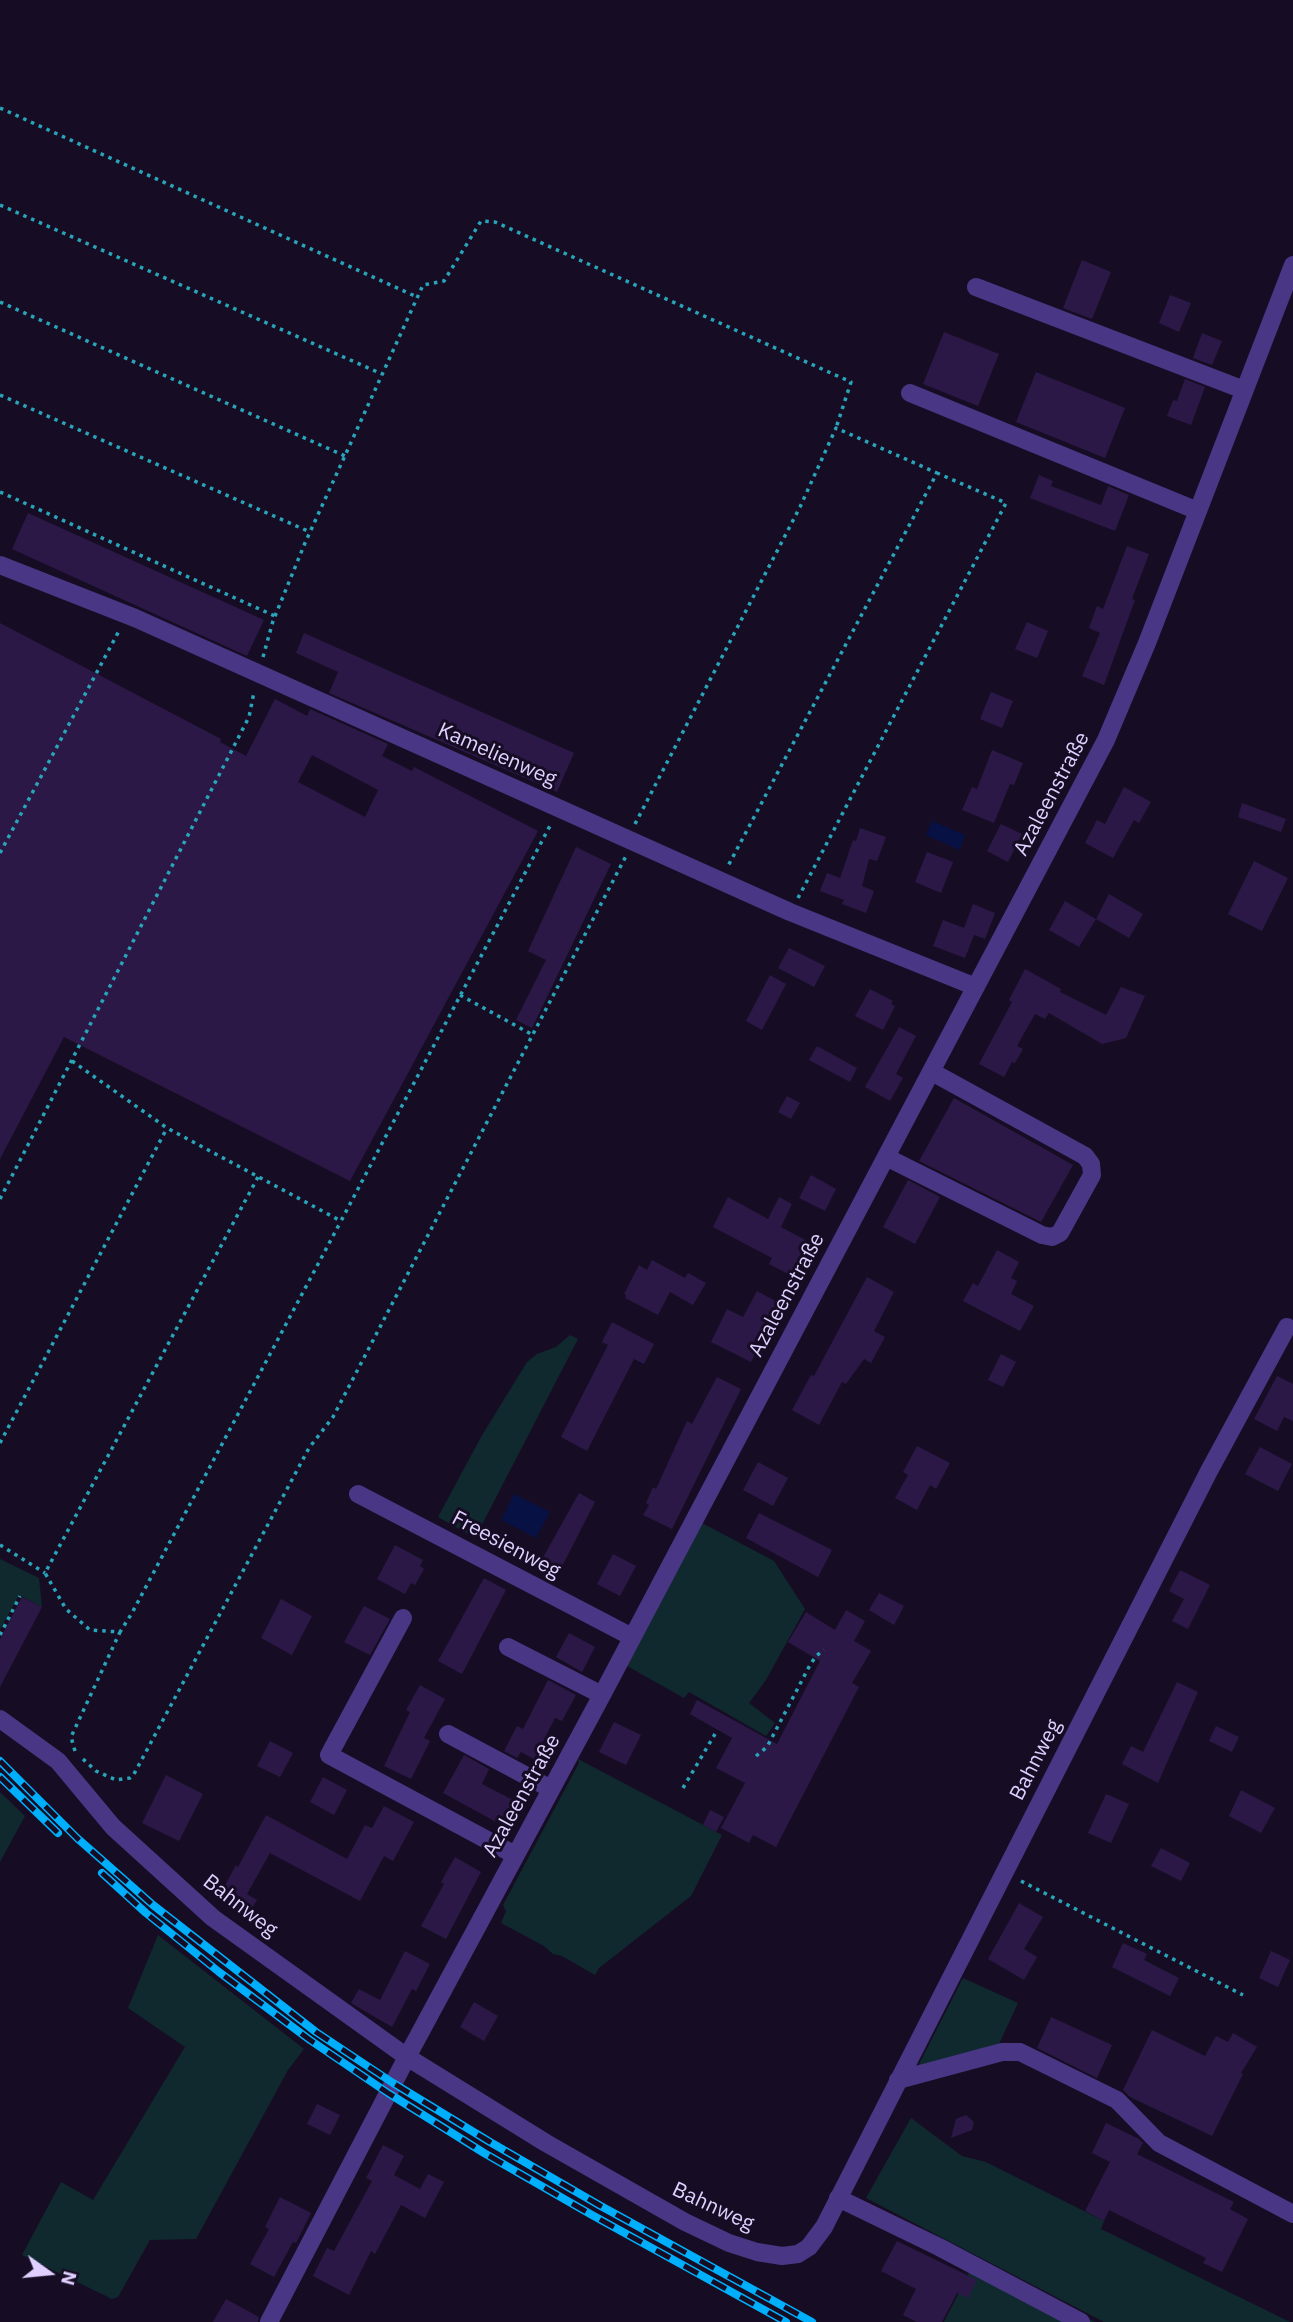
<!DOCTYPE html>
<html>
<head>
<meta charset="utf-8">
<style>
	body { margin:0 }
	#map { position:relative; width:1293px; height:2322px; overflow:hidden; background:#160d24; font-family:"IBM Plex Sans",sans-serif }
	canvas { display:block }
	.north { position:absolute; left:14px; top:2238px; width:70px; height:70px; -webkit-text-stroke:5px #160d24; paint-order:stroke; rotate:105deg; font-size:19px; font-weight:700; line-height:28px; text-align:center; color:#dfd0ff }
	.north::after { content:''; display:block; margin:auto; width:24px; height:32px; background:#dfd0ff; clip-path:polygon(50% 0,100% 100%,50% 72%,0 100%) }
</style>
</head>
<body>
<div id="map">
<canvas width="1293" height="2322"></canvas>
<div class="north">N</div>
</div>
<script>
const context = document.querySelector('canvas').getContext('2d');
context.lineJoin = 'round';
function paint(path, color) { context.fillStyle = color; context.fill(path, 'evenodd'); }
const poly = rows => new Path2D(rows.map(r => 'M' + r).join(''));
function trace(path, color, width, dash) { context.strokeStyle = color; context.lineWidth = width; context.lineCap = dash ? 'butt' : 'round'; context.setLineDash(dash || []); context.stroke(path); }
function label(font, color, halo, rows, align = 'center') {
  context.font = font + ' "IBM Plex Sans",sans-serif'; context.lineWidth = 6; context.setLineDash([]); context.textBaseline = 'middle'; context.strokeStyle = halo; context.fillStyle = color; for (const [text, x, y, turn = 0] of rows) {
    context.save(); context.translate(x, y); context.rotate((+turn || 0) * Math.PI / 180); context.textAlign = isNaN(turn) ? turn : align; if (halo) context.strokeText(text, 0, 0); context.fillText(text, 0, 0); context.restore();
  }
}
paint(poly([
	[570,1335,578,1339,475,1538,438,1517,481,1437,527,1362,537,1354,556,1347],
	[702,1523,774,1561,805,1609,766,1680,749,1703,775,1723,766,1736,689,1692,684,1698,627,1666],
	[0,1559,39,1578,42,1607,19,1595,0,1630],
	[578,1759,722,1835,691,1896,599,1968,595,1975,562,1956,553,1954,544,1946,501,1923,506,1911,503,1905,579,1763],
	[0,1792,25,1816,0,1862],
	[158,1935,304,2049,288,2070,196,2239,150,2240,118,2297,112,2299,22,2255,61,2182,93,2200,185,2047,128,2008],
	[963,1978,1018,2003,999,2044,918,2066],
	[911,2118,962,2156,986,2162,1104,2221,1101,2229,1290,2322,1104,2322,866,2198],
	[976,2259,1095,2322,944,2322]
]), '#10292e');
paint(poly([
	[932,821,965,835,960,850,926,835],
	[514,1494,550,1512,536,1538,501,1520]
]), '#071143');
paint(poly([
	[1082,260,1111,272,1092,319,1063,308],
	[1170,295,1191,303,1179,332,1159,323],
	[944,332,999,354,978,406,923,384],
	[1202,333,1222,341,1212,365,1193,358],
	[1036,372,1125,408,1105,458,1016,422],
	[1185,379,1205,387,1191,425,1167,416,1173,400,1177,401],
	[1039,475,1053,481,1051,486,1101,505,1108,486,1129,495,1115,531,1030,498],
	[28,513,264,620,247,656,12,549],
	[1127,546,1149,554,1132,599,1135,600,1104,685,1082,676,1100,633,1089,628,1097,606,1103,609],
	[1027,622,1048,631,1037,658,1015,649],
	[0,623,221,739,220,742,246,756,275,699,307,716,310,709,388,744,382,756,412,771,414,767,538,831,350,1181,64,1037,0,1159],
	[312,755,378,790,365,817,298,782],
	[304,633,574,753,557,792,329,693,338,672,296,653],
	[991,692,1013,701,1002,728,980,719],
	[992,750,1023,763,1014,785,1010,784,994,823,962,810,972,787,977,789],
	[1124,787,1151,802,1139,823,1134,820,1113,858,1085,843,1097,820,1105,824],
	[1242,803,1286,819,1281,832,1238,817],
	[1001,824,1022,834,1008,862,987,851],
	[860,828,886,837,877,861,869,859,862,886,874,891,866,913,842,904,844,900,820,891,827,873,840,878,853,840,856,841],
	[576,847,611,864,532,1028,516,1020,546,960,528,951],
	[927,852,953,862,941,893,915,882],
	[1254,861,1288,878,1262,931,1228,914],
	[1109,894,1143,914,1129,938,1096,919],
	[1065,901,1096,919,1079,947,1049,930],
	[973,904,995,913,985,939,974,935,965,958,933,946,943,920,964,928],
	[789,948,825,966,814,987,778,968],
	[1025,969,1061,989,1060,992,1106,1015,1121,987,1145,996,1126,1038,1102,1044,1049,1013,1045,1019,1035,1014,1017,1046,1023,1049,1015,1063,1012,1062,1004,1077,979,1064,1012,1002,1009,1000],
	[770,975,786,984,762,1030,746,1021],
	[870,989,893,1001,891,1004,895,1006,883,1030,855,1016],
	[899,1027,916,1036,896,1074,903,1078,890,1101,865,1087],
	[817,1046,857,1068,850,1082,809,1060],
	[787,1096,800,1103,791,1119,778,1112],
	[954,1098,1073,1165,1041,1222,919,1161],
	[811,1175,836,1189,825,1211,799,1198],
	[908,1180,940,1197,915,1244,883,1227],
	[728,1197,768,1219,779,1197,792,1204,781,1227,809,1242,790,1275,769,1264,772,1258,713,1227],
	[997,1250,1019,1262,1011,1278,1017,1281,1011,1294,1034,1306,1020,1331,963,1301,973,1283,978,1286],
	[652,1260,685,1278,688,1273,706,1283,693,1305,670,1292,658,1315,625,1298,626,1295,624,1294,639,1265,647,1270],
	[867,1277,894,1292,874,1331,885,1337,871,1363,864,1359,846,1384,842,1382,819,1425,792,1410,811,1375,814,1376],
	[757,1291,781,1304,751,1362,711,1342,727,1309,743,1317],
	[612,1322,654,1344,644,1364,634,1359,587,1451,561,1437,608,1345,602,1342],
	[1001,1354,1016,1362,1003,1387,988,1380],
	[1277,1376,1293,1384,1293,1421,1284,1417,1277,1431,1254,1419],
	[717,1377,741,1389,672,1529,643,1515,649,1505,646,1503,653,1487,656,1489,687,1421,692,1424],
	[917,1446,950,1463,936,1489,930,1485,917,1510,895,1498,908,1475,903,1472],
	[1260,1447,1292,1464,1278,1491,1245,1474],
	[758,1462,788,1478,773,1506,743,1490],
	[579,1493,595,1502,555,1580,536,1570],
	[759,1513,832,1550,818,1577,746,1538],
	[395,1545,423,1560,420,1566,424,1569,415,1585,411,1583,405,1594,377,1579],
	[613,1554,636,1566,620,1596,597,1584],
	[1180,1570,1210,1585,1188,1629,1172,1621,1184,1599,1169,1591],
	[484,1578,506,1590,462,1674,438,1661],
	[879,1593,904,1606,894,1625,869,1610],
	[22,1597,42,1607,0,1687,0,1639],
	[281,1599,312,1616,292,1655,261,1638],
	[364,1606,390,1619,370,1655,344,1642],
	[846,1610,865,1621,854,1641,871,1651,852,1683,859,1687,776,1847,753,1835,749,1843,721,1828,745,1783,716,1768,732,1738,690,1714,697,1700,777,1744,820,1661,788,1642,806,1612,835,1630],
	[569,1633,595,1647,582,1672,556,1657],
	[548,1680,576,1695,562,1721,555,1718,534,1759,521,1752,517,1758,504,1751,517,1726,523,1729],
	[1177,1682,1198,1692,1158,1783,1122,1764,1131,1746,1143,1752],
	[420,1685,445,1699,424,1738,430,1741,411,1779,384,1766,410,1712,406,1710],
	[614,1722,641,1735,626,1765,599,1752],
	[1216,1726,1239,1737,1232,1752,1209,1741],
	[270,1741,293,1753,280,1777,257,1766],
	[464,1755,489,1769,482,1784,513,1800,500,1824,443,1793],
	[166,1775,203,1794,179,1841,142,1823],
	[323,1777,347,1790,334,1815,310,1802],
	[1241,1790,1275,1808,1261,1833,1229,1816],
	[1106,1794,1129,1804,1111,1843,1088,1833],
	[384,1806,414,1822,393,1861,384,1856,360,1901,270,1853,247,1894,257,1900,248,1915,218,1898,236,1865,238,1867,266,1815,347,1859,365,1825,372,1828],
	[710,1810,724,1817,716,1832,703,1825],
	[1161,1848,1190,1863,1181,1881,1151,1866],
	[455,1857,481,1872,446,1939,421,1926,444,1884,441,1882],
	[1019,1903,1043,1917,1024,1949,1037,1957,1024,1980,988,1959],
	[1123,1943,1147,1954,1144,1960,1179,1978,1170,1996,1112,1967],
	[405,1951,430,1964,416,1991,412,1989,392,2027,351,2003,359,1989,380,2000],
	[1271,1951,1290,1960,1278,1987,1259,1978],
	[474,2002,498,2016,484,2041,460,2027],
	[1051,2017,1112,2045,1097,2078,1037,2048],
	[1152,2030,1205,2056,1216,2036,1228,2042,1233,2033,1257,2047,1241,2073,1243,2074,1212,2136,1130,2097,1123,2090],
	[317,2104,340,2115,330,2135,307,2124],
	[966,2115,974,2122,972,2130,951,2138,956,2119],
	[1106,2123,1139,2139,1143,2143,1137,2154,1234,2202,1230,2209,1248,2219,1222,2272,1203,2263,1206,2258,1109,2210,1104,2221,1085,2211,1110,2162,1092,2153],
	[383,2145,404,2156,394,2175,420,2189,428,2174,444,2182,425,2218,401,2205,375,2254,371,2251,349,2295,313,2276,327,2248,334,2251,372,2181,366,2178],
	[280,2197,311,2213,296,2243,293,2242,274,2277,250,2264,269,2229,265,2227],
	[897,2241,977,2280,968,2298,957,2293,942,2322,917,2322,903,2315,916,2289,881,2271],
	[226,2299,259,2317,258,2322,213,2322]
]), '#2b1846');
trace(poly([
	[0,108,417,297],
	[0,205,382,374],
	[0,302,345,456],
	[0,395,310,532],
	[0,492,275,616],
	[263,657,273,621,305,543,423,285,444,281,481,221,495,222,851,382,836,428],
	[635,824,800,507,836,428,937,473,728,866],
	[0,853,120,629],
	[798,898,1006,503,937,473],
	[460,995,531,1034],
	[72,1061,167,1128,341,1221,552,822],
	[258,1177,45,1573,66,1609,90,1630,120,1632,132,1613,341,1221],
	[0,1199,249,717,254,692],
	[0,1443,167,1128],
	[0,1545,45,1573],
	[0,1635,20,1596],
	[75,1751,71,1737,120,1632],
	[756,1756,767,1747,810,1665,816,1656,824,1650],
	[83,1759,96,1771,116,1780,130,1778,134,1774,309,1448,333,1417,626,856],
	[683,1788,715,1734],
	[1021,1881,1243,1995]
]), '#29a5ba', 3.5, [3.5, 5]);
trace(poly([
	[976,287,1244,390],
	[910,393,1198,511],
	[0,565,135,618,790,912,976,987],
	[886,1157,1042,1235,1052,1237,1060,1233,1092,1175,1091,1164,1085,1156,932,1072],
	[358,1494,632,1637],
	[403,1618,329,1755,515,1855],
	[508,1647,602,1695],
	[0,1719,58,1761,113,1827,213,1918,407,2057,546,2143,685,2222,729,2243,757,2252,782,2256,798,2254,809,2247,824,2227,1209,1471,1287,1327],
	[448,1734,551,1789],
	[898,2080,1002,2052,1020,2052,1117,2100,1159,2143,1293,2214],
	[838,2198,939,2247,1081,2322],
	[269,2322,407,2057,602,1695,1106,740,1147,643,1293,265]
]), '#493685', 18);
const rail = poly([
	[0,1761,77,1838,153,1905,316,2032,393,2083,490,2142,599,2205,812,2322],
	[0,1777,58,1833],
	[102,1873,146,1913,219,1972,310,2040,388,2093,484,2153,592,2215,786,2322]
]);
trace(rail, '#00affb', 8);
trace(rail, '#160d24', 5, [16]);
label('21px', '#dfd0ff', '#160d24', [
	["Kamelienweg",497,755,24],
	["Azaleenstraße",1052,794,-62],
	["Azaleenstraße",787,1295,-62],
	["Freesienweg",506,1545,28],
	["Bahnweg",1036,1760,-63],
	["Azaleenstraße",522,1796,-61],
	["Bahnweg",240,1906,38],
	["Bahnweg",713,2207,25]
]);
</script>
</body>
</html>
